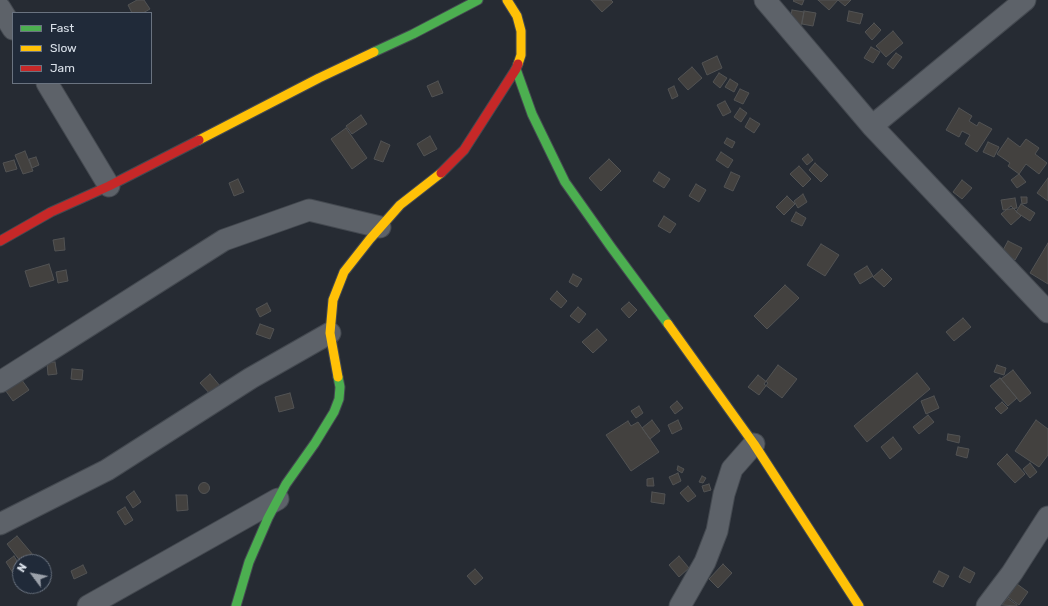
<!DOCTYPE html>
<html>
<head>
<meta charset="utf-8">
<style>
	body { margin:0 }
	#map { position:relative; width:1048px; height:606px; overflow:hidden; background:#262b33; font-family:Rubik,sans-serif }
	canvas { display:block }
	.legend { position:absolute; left:12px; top:12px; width:140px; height:72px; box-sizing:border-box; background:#202a39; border:1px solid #6a7380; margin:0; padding:5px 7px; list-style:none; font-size:12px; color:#dae1ea }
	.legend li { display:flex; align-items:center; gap:8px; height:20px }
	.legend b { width:20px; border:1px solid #6a7380 }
	.north { position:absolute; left:12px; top:554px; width:40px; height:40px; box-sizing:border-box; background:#202a39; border:1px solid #6a7380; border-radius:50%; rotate:302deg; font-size:11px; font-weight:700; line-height:16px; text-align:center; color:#dae1ea }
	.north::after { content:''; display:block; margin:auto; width:14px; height:18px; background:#9ba1aa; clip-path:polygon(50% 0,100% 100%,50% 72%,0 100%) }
</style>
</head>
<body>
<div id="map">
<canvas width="1048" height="606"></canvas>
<ul class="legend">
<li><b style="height:5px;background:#4caf50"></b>Fast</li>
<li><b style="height:5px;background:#ffc107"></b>Slow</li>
<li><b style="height:5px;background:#c62828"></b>Jam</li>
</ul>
<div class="north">N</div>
</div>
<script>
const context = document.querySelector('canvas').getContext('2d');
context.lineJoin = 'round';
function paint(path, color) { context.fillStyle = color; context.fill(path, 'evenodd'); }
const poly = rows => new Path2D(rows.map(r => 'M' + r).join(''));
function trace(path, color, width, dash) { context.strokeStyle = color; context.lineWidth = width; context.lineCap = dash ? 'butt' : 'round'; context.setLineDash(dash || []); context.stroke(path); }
const building = poly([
	[137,0,144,0,150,9,143,13,132,13,128,5,137,0],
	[591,0,611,0,613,2,602,12,591,0],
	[794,0,804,0,802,5,793,1,794,0],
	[818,0,851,0,845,6,838,0,829,10,818,0],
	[792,10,804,12,800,30,789,27,792,10],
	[804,11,816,13,813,26,802,24,804,11],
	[849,11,863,14,860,24,847,21,849,11],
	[874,23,881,30,872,40,865,32,874,23],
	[893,31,903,43,886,57,876,46,893,31],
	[871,47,880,52,873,63,864,58,871,47],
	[896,53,902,57,893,69,887,64,896,53],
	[717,56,722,68,707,75,702,63,717,56],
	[692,67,702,78,688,90,678,79,692,67],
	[719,73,727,78,720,88,713,82,719,73],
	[730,79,738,84,734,92,725,87,730,79],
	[438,81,443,93,432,97,427,86,438,81],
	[674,86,678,96,672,99,668,89,674,86],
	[740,89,749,93,743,104,734,100,740,89],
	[725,101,731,112,723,116,717,105,725,101],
	[740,108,747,113,741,122,734,117,740,108],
	[959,108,972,116,969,121,977,126,979,122,992,129,977,152,965,144,970,135,962,131,959,137,946,130,959,108],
	[361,115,367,124,352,134,346,126,361,115],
	[750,118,760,124,754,133,745,127,750,118],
	[346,128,367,158,352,169,331,139,346,128],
	[430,136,437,149,424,156,417,144,430,136],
	[727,138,735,142,732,148,724,143,727,138],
	[1008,138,1020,147,1026,139,1039,148,1035,154,1047,163,1039,174,1026,164,1019,174,1008,166,1010,163,997,154,1008,138],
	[381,141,390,145,383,162,374,159,381,141],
	[988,142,999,147,994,157,983,152,988,142],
	[25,151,33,171,23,174,15,155,25,151],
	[721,152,733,160,728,168,716,160,721,152],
	[808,154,813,160,807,165,802,159,808,154],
	[36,157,39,165,32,168,29,159,36,157],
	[609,159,621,171,601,191,589,178,609,159],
	[14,160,17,169,6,172,3,163,14,160],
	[815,163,828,175,821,182,809,170,815,163],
	[799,166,811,179,803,187,790,174,799,166],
	[659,172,670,179,664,188,653,181,659,172],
	[731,172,740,176,733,191,724,187,731,172],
	[1019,174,1026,182,1017,188,1011,180,1019,174],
	[1048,178,1048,201,1037,193,1048,178],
	[238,179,244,192,234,196,229,183,238,179],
	[962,180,972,188,962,199,953,192,962,180],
	[696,184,706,190,699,202,689,196,696,184],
	[803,194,807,202,798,208,794,201,803,194],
	[787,196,795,204,784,215,776,207,787,196],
	[1021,197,1027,197,1027,203,1022,204,1021,197],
	[1015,198,1017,208,1003,210,1001,200,1015,198],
	[1021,204,1035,213,1030,221,1016,212,1021,204],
	[1011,206,1021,216,1011,225,1001,214,1011,206],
	[796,212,806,218,802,226,791,221,796,212],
	[664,216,676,224,670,233,658,226,664,216],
	[64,238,65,250,55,251,53,240,64,238],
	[1008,241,1022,248,1015,260,1002,252,1008,241],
	[1048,243,1048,284,1030,273,1048,243],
	[821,244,839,255,825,276,807,265,821,244],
	[49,264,54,280,30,287,25,271,49,264],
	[867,266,873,276,860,284,854,274,867,266],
	[882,269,892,279,884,287,873,277,882,269],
	[66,270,68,281,58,283,56,272,66,270],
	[573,274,582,279,577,287,569,282,573,274],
	[785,285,799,298,767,329,754,316,785,285],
	[557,291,567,301,561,308,550,299,557,291],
	[629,302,637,310,629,318,621,309,629,302],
	[267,303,271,311,260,317,256,309,267,303],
	[578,307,586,314,579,323,570,316,578,307],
	[963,318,971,327,954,341,946,332,963,318],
	[260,324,274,329,270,339,256,334,260,324],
	[597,329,607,340,593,353,582,342,597,329],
	[55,362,57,374,48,375,47,363,55,362],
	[778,365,797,379,782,398,764,384,778,365],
	[997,365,1006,368,1004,375,994,372,997,365],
	[72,369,83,370,82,380,71,379,72,369],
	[1013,370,1031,393,1020,402,1001,379,1013,370],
	[917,373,930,389,867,442,854,426,917,373],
	[210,374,221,387,211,395,200,383,210,374],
	[758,375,768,383,759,395,748,387,758,375],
	[19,376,29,390,13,401,3,387,19,376],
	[1000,378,1017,398,1008,406,990,386,1000,378],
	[290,393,294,408,279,412,275,397,290,393],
	[934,396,939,408,926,414,921,401,934,396],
	[677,401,683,408,675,414,670,407,677,401],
	[1002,402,1008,408,1001,414,995,408,1002,402],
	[639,406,643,413,636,418,631,411,639,406],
	[928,415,934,422,919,434,913,427,928,415],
	[652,420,660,431,650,439,642,428,652,420],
	[678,420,682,429,672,434,668,425,678,420],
	[1036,420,1048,429,1048,455,1039,467,1015,451,1036,420],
	[628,421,631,426,638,422,659,452,631,471,606,435,628,421],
	[948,434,960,436,959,443,947,440,948,434],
	[893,437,902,449,890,459,881,447,893,437],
	[958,447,969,449,967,458,956,455,958,447],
	[1007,454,1025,474,1015,483,997,464,1007,454],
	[1030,463,1037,472,1030,478,1023,469,1030,463],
	[678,466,684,469,682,473,677,470,678,466],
	[678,473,681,481,673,485,669,477,678,473],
	[702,476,706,478,703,483,699,482,702,476],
	[653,478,654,486,647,486,647,479,653,478],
	'198.5 488a5.5 5.5 0 1 1 11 0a5.5 5.5 0 1 1-11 0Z',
	[709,484,711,490,704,492,702,486,709,484],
	[688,486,696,496,688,502,680,493,688,486],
	[134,491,141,502,133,508,126,497,134,491],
	[652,492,665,494,664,504,651,502,652,492],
	[176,495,187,495,188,510,177,511,176,495],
	[125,507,133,520,125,525,117,512,125,507],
	[17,536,34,556,27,562,21,562,7,544,17,536],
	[14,556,20,566,20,568,13,573,6,562,14,556],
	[679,556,689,568,679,577,669,565,679,556],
	[723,564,732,573,718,588,709,579,723,564],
	[83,565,87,573,74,579,71,571,83,565],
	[964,567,975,573,970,583,959,577,964,567],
	[475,569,483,578,475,585,467,576,475,569],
	[939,571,949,576,943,587,933,582,939,571],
	[1017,584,1028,592,1019,605,1008,597,1017,584],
	[1007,598,1017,605,1017,606,1002,605,1007,598]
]);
paint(building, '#43413f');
trace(building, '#525354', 1);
const street = poly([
	[765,0,872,126,1048,312],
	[0,8,13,29],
	[47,83,109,186],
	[872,126,1025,0],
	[0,382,224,240,309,210,380,227],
	[0,524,107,470,251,378,330,333],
	[88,606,278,499],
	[680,606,705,562,717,531,724,494,732,469,754,444],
	[987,606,1012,573,1048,517]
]);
const fast = poly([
	[374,52,413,34,478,0],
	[516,69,532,114,565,182,611,247,668,324],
	[236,606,249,562,268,518,286,484,315,443,334,412,339,399,340,387,338,377]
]);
const slow = poly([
	[507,0,517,16,521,31,521,55,518,64],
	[199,140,319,78,374,52],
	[668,324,754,444,859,606],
	[338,377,330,333,333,300,344,272,370,239,400,205,441,173]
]);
const jam = poly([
	[441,173,464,150,516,69,518,64],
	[0,241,51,212,109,186,199,140]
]);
trace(street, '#444950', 23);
trace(fast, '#444950', 11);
trace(slow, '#444950', 11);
trace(jam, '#444950', 11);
trace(street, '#5d6269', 21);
trace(fast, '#4caf50', 9);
trace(slow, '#ffc107', 9);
trace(jam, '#c62828', 9);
</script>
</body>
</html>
